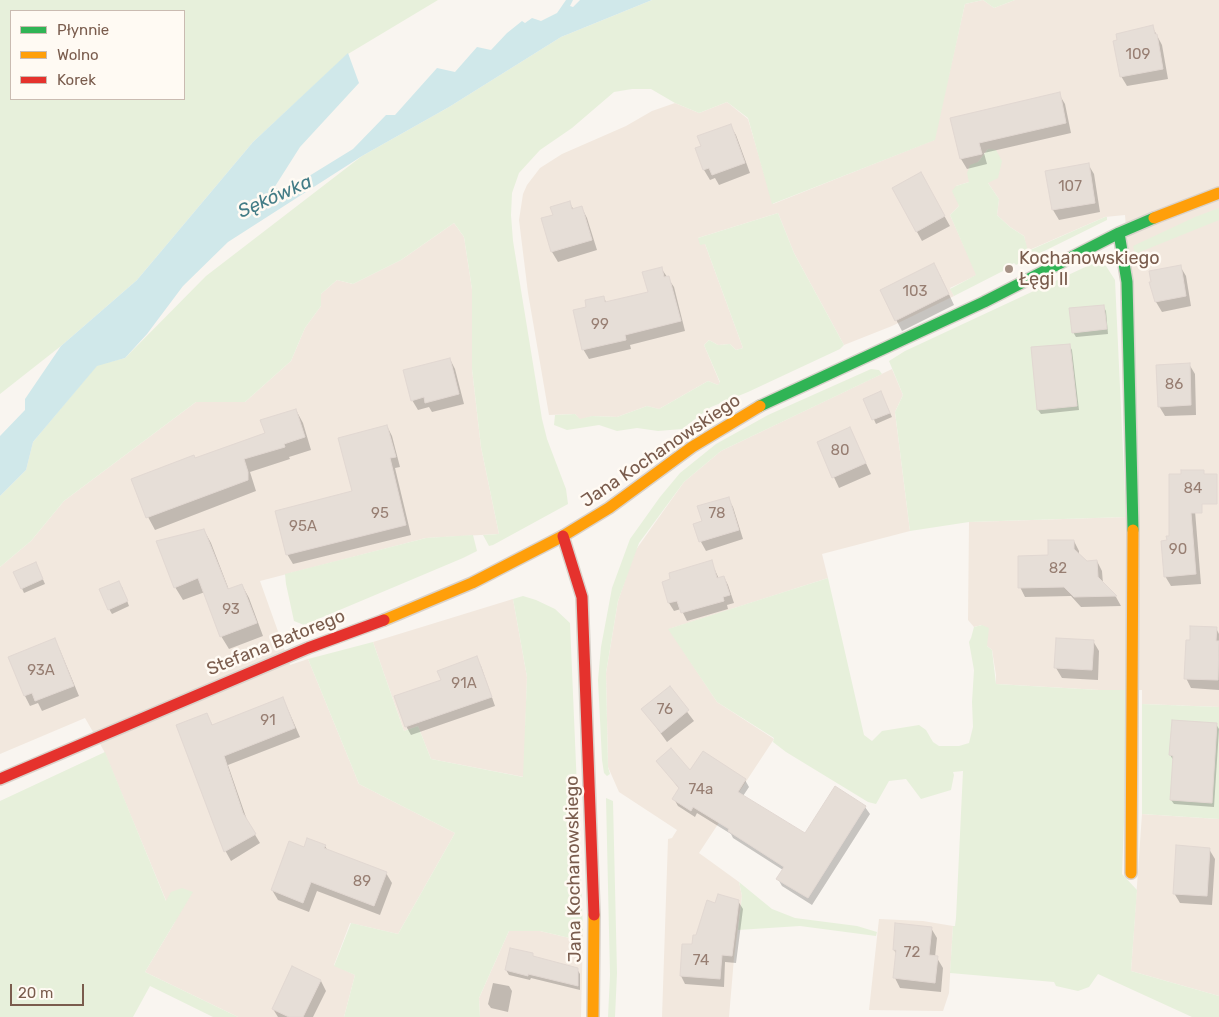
<!DOCTYPE html>
<html>
<head>
<meta charset="utf-8">
<style>
	body { margin:0 }
	#map { position:relative; width:1219px; height:1017px; overflow:hidden; background:#f9f5f0; font-family:Rubik,sans-serif }
	canvas { display:block }
	.legend { position:absolute; left:10px; top:10px; width:175px; height:90px; box-sizing:border-box; background:#fffaf3; border:1px solid #cabbb1; margin:0; padding:6px 9px; list-style:none; font-size:15px; color:#7a5c4d }
	.legend li { display:flex; align-items:center; gap:10px; height:25px }
	.legend b { width:25px; border:1px solid #cabbb1 }
	.scale { position:absolute; left:10px; top:984px; width:74px; height:22px; box-sizing:border-box; border:2px solid #7a5c4d; border-top:0; padding-left:6px; font-size:15px; line-height:18px; white-space:nowrap; color:#7a5c4d; -webkit-text-stroke:4px #fffaf3; paint-order:stroke }
</style>
</head>
<body>
<div id="map">
<canvas width="1219" height="1017"></canvas>
<ul class="legend">
<li><b style="height:6px;background:#30b455"></b>Płynnie</li>
<li><b style="height:6px;background:#ff9f0a"></b>Wolno</li>
<li><b style="height:6px;background:#e5322d"></b>Korek</li>
</ul>
<div class="scale">20 m</div>
</div>
<script>
const context = document.querySelector('canvas').getContext('2d');
context.lineJoin = 'round';
function paint(path, color) { context.fillStyle = color; context.fill(path, 'evenodd'); }
const poly = rows => new Path2D(rows.map(r => 'M' + r).join(''));
function trace(path, color, width, dash) { context.strokeStyle = color; context.lineWidth = width; context.lineCap = dash ? 'butt' : 'round'; context.setLineDash(dash || []); context.stroke(path); }
function label(font, color, halo, rows, align = 'center') {
  context.font = font + ' Rubik,sans-serif'; context.lineWidth = 5; context.setLineDash([]); context.textBaseline = 'middle'; context.strokeStyle = halo; context.fillStyle = color; for (const [text, x, y, turn = 0] of rows) {
    context.save(); context.translate(x, y); context.rotate((+turn || 0) * Math.PI / 180); context.textAlign = isNaN(turn) ? turn : align; if (halo) context.strokeText(text, 0, 0); context.fillText(text, 0, 0); context.restore();
  }
}
paint(poly([
	[983,0,994,8,1015,0,1219,0,1219,707,1142,704,1142,690,1099,690,996,684,996,675,992,650,987,646,982,625,974,627,968,620,969,522,1126,517,1128,255,1125,215,1105,217,1027,251,1024,236,1010,227,997,215,999,199,988,183,988,149,978,162,969,182,956,186,959,206,950,215,977,275,950,288,954,296,892,326,844,345,794,253,778,213,698,238,705,244,743,348,736,350,730,344,718,345,709,340,704,345,720,383,718,385,708,381,659,409,647,406,617,417,592,416,580,420,575,414,549,415,528,293,519,220,523,194,527,185,540,168,562,154,626,126,652,111,675,103,699,113,727,102,748,119,773,204,934,140,965,4],
	[454,223,464,237,472,289,472,369,481,447,499,534,426,538,260,581,290,665,308,659,359,784,455,833,398,934,350,923,334,965,355,975,344,1017,238,1017,145,972,175,922,104,751,85,718,0,754,0,567,31,541,64,501,196,402,245,402,291,361,305,328,321,306,321,294,337,280,353,284,401,260],
	[892,369,903,395,895,412,910,531,822,554,828,578,669,629,717,702,774,739,699,853,739,882,742,896,734,958,729,1017,662,1017,668,839,672,838,677,830,619,792,608,767,606,673,618,601,635,551,684,482,721,451],
	[513,599,527,677,524,777,431,759,418,726,404,731,373,642],
	[1142,814,1219,819,1219,996,1131,971],
	[879,919,923,921,953,926,949,993,943,1011,869,1010],
	[583,930,581,1017,480,1017,479,998,509,931,540,931,574,939]
]), '#f2e8de');
paint(poly([
	[0,0,438,0,348,54,253,142,137,280,61,346,0,394],
	[11,11,184,11,184,99,11,99],
	[652,0,1015,0,994,8,983,0,965,4,935,140,772,204,748,118,727,102,699,113,675,103,651,89,632,89,614,92,572,128,540,150,519,173,512,193,511,215,513,241,542,419,547,439,566,489,568,504,493,545,489,546,483,535,499,534,481,447,472,369,472,289,464,237,454,223,401,260,353,284,337,280,321,294,321,306,305,328,291,361,245,402,196,402,64,501,31,541,0,567,0,496,26,470,33,442,97,365,125,358,206,276,362,156,449,107,561,37],
	[988,149,996,150,1002,161,998,178,988,183,999,199,997,215,1010,227,1024,236,1028,251,1105,217,1107,217,1107,220,1016,265,1014,263,1003,269,1003,271,954,296,950,289,976,275,950,215,959,206,952,191,956,186,969,182,967,173,970,165,978,162],
	[1219,208,1219,220,1135,254,1133,246,1195,217],
	[778,213,794,253,844,345,840,349,748,392,711,407,682,429,658,431,637,428,617,431,599,425,567,430,554,425,555,415,575,414,580,419,592,416,617,417,647,406,659,409,708,381,718,385,720,382,704,345,709,340,718,345,730,344,736,350,743,348,705,244,700,245,698,238],
	[1096,262,1106,266,1115,280,1126,517,969,522,910,531,895,412,903,395,889,361,905,351],
	[871,369,879,370,882,374,721,451,684,482,639,543,618,601,606,673,608,767,610,774,607,776,604,773,602,760,598,680,601,647,612,588,630,539,660,497,680,473,716,444,768,415],
	[473,535,477,551,463,558,304,625,294,621,286,584,285,574,426,538],
	[828,578,864,735,872,741,882,731,919,725,926,730,933,742,939,746,959,746,969,743,973,727,972,702,974,670,969,642,971,638,974,627,982,625,989,628,987,646,992,650,996,684,1099,690,1129,690,1122,874,1137,890,1131,971,1219,996,1219,1017,1192,1017,1098,974,1089,987,1078,991,1056,986,1054,982,950,973,953,926,955,926,956,918,963,771,953,772,954,775,951,790,921,799,906,779,889,781,876,804,868,802,786,752,773,742,774,738,717,702,668,629],
	[523,596,536,600,555,609,570,623,583,930,579,936,574,939,540,931,509,931,479,998,480,1017,344,1017,355,975,334,966,351,923,398,934,455,833,359,784,308,659,373,642,404,731,418,726,431,759,523,777,527,677,513,599],
	[1142,704,1219,707,1219,819,1142,814],
	[105,752,166,901,171,892,182,888,193,892,145,972,238,1017,213,1017,150,986,133,1017,0,1017,0,801],
	[606,798,613,801,617,973,615,1017,608,1017,610,975],
	[739,882,772,909,795,918,857,926,877,932,876,936,800,926,738,930,742,896]
]), '#e7f0db');
paint(poly([
	[566,0,573,0,570,6,573,7,580,0,652,0,561,37,449,107,362,156,228,242,183,286,147,334,125,358,97,366,33,442,26,470,0,496,0,436,25,410,25,399,61,346,137,280,253,142,348,53,359,83,300,147,274,188,288,189,353,149,386,115,395,115,437,68,455,72,477,47,491,50,507,33,522,21,525,23,532,18,541,21,557,13]
]), '#d0e8ea');
paint(poly([
	[1152,26,1162,45,1168,79,1127,86,1121,76],
	[1059,94,1065,104,1071,133,984,153,987,164,967,169,961,159,951,119],
	[730,125,736,135,750,173,719,185,715,178,710,180,704,170,697,149],
	[1088,164,1094,174,1100,212,1059,220,1053,210],
	[920,173,950,226,922,241,893,189],
	[569,202,574,210,582,208,587,218,597,250,558,262,552,252,554,216],
	[1180,266,1186,276,1191,306,1162,312,1156,302,1152,283],
	[661,268,674,287,685,331,630,345,631,349,589,359,583,349,588,308,603,297,607,303,649,293],
	[940,275,954,305,902,331,881,291],
	[1103,306,1106,311,1108,334,1076,337,1073,332],
	[1069,345,1072,350,1079,410,1041,414,1038,410],
	[450,359,455,369,464,404,432,412,429,407,418,410,412,400],
	[1189,364,1195,374,1196,415,1165,416,1159,406],
	[883,397,892,417,876,424,865,400],
	[296,410,303,423,311,450,289,457,290,459,250,472,256,491,155,530,148,517,133,480,195,460,266,434],
	[387,426,392,436,400,467,395,468,411,535,293,564,287,554,353,492],
	[850,429,871,474,839,488,818,443],
	[728,498,733,507,743,539,706,551,701,542,695,524,703,522],
	[1170,499,1195,511,1201,584,1171,586,1165,576,1168,541,1170,537],
	[204,530,211,543,229,590,242,585,249,598,263,636,229,649,221,636,205,592,183,600,175,587],
	[1074,541,1079,551,1079,556,1086,562,1097,561,1102,571,1103,584,1116,597,1121,606,1081,607,1071,596,1025,597,1020,587,1050,556],
	[711,561,719,579,724,577,728,585,734,603,727,605,728,609,687,621,681,609,674,611,669,603,663,583],
	[38,568,45,584,24,593,15,573],
	[122,587,129,606,112,614,109,609],
	[1216,628,1219,634,1219,690,1191,688,1186,678,1191,641],
	[54,640,60,650,79,696,42,711,38,703,30,706,25,696,10,657],
	[1093,641,1099,651,1098,680,1062,678,1056,668],
	[476,658,481,666,495,706,411,735,406,726,442,681],
	[669,688,694,721,667,742,643,709],
	[283,698,300,737,228,765,248,823,260,843,231,861,226,852,178,726,207,715,213,726],
	[1216,724,1219,729,1214,807,1174,804,1171,800,1174,761,1170,755],
	[658,761,691,773,745,780,749,787,743,796,806,835,865,807,870,814,812,905,782,886,778,879,783,870,733,838,731,834,697,813,695,817,678,806,674,799,680,790],
	[325,846,328,851,386,873,392,883,380,915,317,891,309,912,278,900,272,890,304,848],
	[1209,849,1215,859,1212,905,1180,903,1174,893],
	[738,901,743,909,736,963,725,962,724,987,685,984,681,976,697,937,716,904],
	[931,928,937,938,935,957,937,958,943,968,941,992,900,988,895,978,897,955,894,950],
	[511,949,532,954,534,958,577,969,580,974,580,990,531,978,530,980,509,975,506,970],
	[321,981,326,991,313,1017,278,1017,273,1009],
	[493,983,509,986,512,991,508,1012,491,1008,488,1004]
]), '#0003');
const building = poly([
	[1153,25,1155,34,1157,34,1163,69,1120,77,1113,41,1117,40,1116,34,1153,25],
	[1060,92,1066,123,979,143,982,154,960,159,950,118,1060,92],
	[731,124,745,163,712,175,709,168,703,170,695,148,701,146,697,136,731,124],
	[1089,163,1095,203,1052,210,1045,171,1089,163],
	[921,172,945,216,916,232,892,188,921,172],
	[570,201,572,209,582,206,592,240,551,252,541,218,553,215,550,207,570,201],
	[934,263,949,294,895,321,880,290,934,263],
	[1181,265,1186,296,1155,302,1149,282,1151,282,1149,271,1181,265],
	[662,267,664,277,669,276,681,321,625,335,626,340,582,350,573,310,586,307,585,300,604,296,605,302,648,292,642,272,662,267],
	[1104,305,1107,329,1072,333,1069,308,1104,305],
	[1070,344,1077,406,1037,410,1031,347,1070,344],
	[450,358,459,394,425,403,424,397,411,401,403,370,450,358],
	[1190,363,1191,405,1158,407,1156,365,1190,363],
	[881,391,890,413,872,420,863,399,881,391],
	[296,409,305,437,284,444,285,447,244,459,248,472,248,480,146,518,131,479,194,455,195,458,265,433,260,420,296,409],
	[387,425,396,457,390,458,406,525,286,555,275,511,352,491,338,438,387,425],
	[850,427,866,463,832,478,817,442,850,427],
	[1181,470,1204,470,1204,474,1217,474,1217,504,1202,504,1202,513,1191,513,1196,574,1164,577,1161,541,1167,540,1166,536,1169,536,1169,474,1181,474,1181,470],
	[729,497,739,530,699,542,693,524,702,521,697,506,729,497],
	[204,529,228,589,242,584,257,623,220,637,198,578,174,588,156,541,204,529],
	[1048,540,1074,540,1074,549,1087,561,1097,560,1098,577,1117,596,1074,597,1064,587,1018,588,1018,556,1048,555,1048,540],
	[712,560,717,578,724,576,730,595,723,597,724,601,681,613,677,601,668,603,662,582,670,579,669,573,712,560],
	[36,562,43,579,21,589,13,572,36,562],
	[119,581,128,601,108,610,99,589,119,581],
	[1190,626,1217,627,1216,641,1219,641,1218,680,1184,679,1186,640,1190,640,1190,626],
	[55,638,74,686,35,701,32,693,24,696,8,657,55,638],
	[1056,638,1094,640,1092,670,1054,668,1056,638],
	[477,656,492,697,405,727,394,696,441,680,437,671,477,656],
	[670,686,689,710,661,733,641,709,670,686],
	[283,697,295,728,224,756,243,813,256,834,224,852,176,725,207,713,212,725,283,697],
	[1172,720,1217,723,1212,803,1170,800,1173,756,1169,755,1172,720],
	[671,748,690,770,703,751,746,779,738,792,805,833,835,786,866,806,808,898,776,879,784,867,728,831,729,829,693,807,691,811,672,799,679,788,656,761,671,748],
	[307,838,326,845,324,848,387,872,374,906,311,882,303,903,271,890,289,841,304,847,307,838],
	[1176,845,1210,848,1207,896,1173,894,1176,845],
	[718,894,739,900,732,956,722,955,720,979,680,976,682,944,692,944,693,935,696,935,707,900,715,903,718,894],
	[895,923,932,927,929,955,938,956,935,983,893,978,896,950,893,950,895,923],
	[510,948,533,953,533,956,578,968,578,986,528,974,528,976,505,970,510,948],
	[292,966,321,980,303,1017,289,1017,272,1009,292,966]
]);
paint(building, '#e6ded7');
trace(building, '#e2d8d2', 1);
const fast = poly([
	[1119,233,1127,282,1133,530],
	[760,406,984,302,1119,233,1154,218]
]);
const slow = poly([
	[1154,218,1219,193],
	[384,620,472,583,563,536,609,508,692,447,760,406],
	[1131,873,1133,530],
	[593,1017,594,915]
]);
const jam = poly([
	[563,536,582,597,594,915],
	[0,779,308,648,384,620]
]);
trace(fast, '#d9d2cb', 14);
trace(slow, '#d9d2cb', 14);
trace(jam, '#d9d2cb', 14);
trace(fast, '#30b455', 11);
trace(slow, '#ff9f0a', 11);
trace(jam, '#e5322d', 11);
for (const [x, y, r, color] of [
	[1009,269,5,"#a69286"]
]) { const dot = new Path2D(); dot.arc(x, y, r, 0, 2 * Math.PI); context.fillStyle = color; context.fill(dot); trace(dot, '#fffaf3', 2); }
label('15px', '#977e72', null, [
	["109",1138,55],
	["107",1070,187],
	["103",915,292],
	["99",600,325],
	["86",1174,385],
	["80",840,451],
	["84",1193,489],
	["95",380,514],
	["78",717,514],
	["95A",303,527],
	["90",1178,550],
	["82",1058,569],
	["93",231,610],
	["93A",41,671],
	["91A",464,684],
	["76",665,710],
	["91",268,721],
	["74a",701,790],
	["89",362,882],
	["72",912,953],
	["74",701,961]
]);
label('18px', '#7a5c4d', '#fffaf3', [
	["Kochanowskiego",1019,259],
	["Łęgi II",1019,280]
], 'left');
label('18px', '#7a5c4d', '#fffaf3', [
	["Jana Kochanowskiego",661,451,-34],
	["Stefana Batorego",276,643,-22],
	["Jana Kochanowskiego",574,869,-91]
]);
label('italic 19px', '#437c86', '#fffaf3', [
	["Sękówka",275,197,-24]
]);
</script>
</body>
</html>
